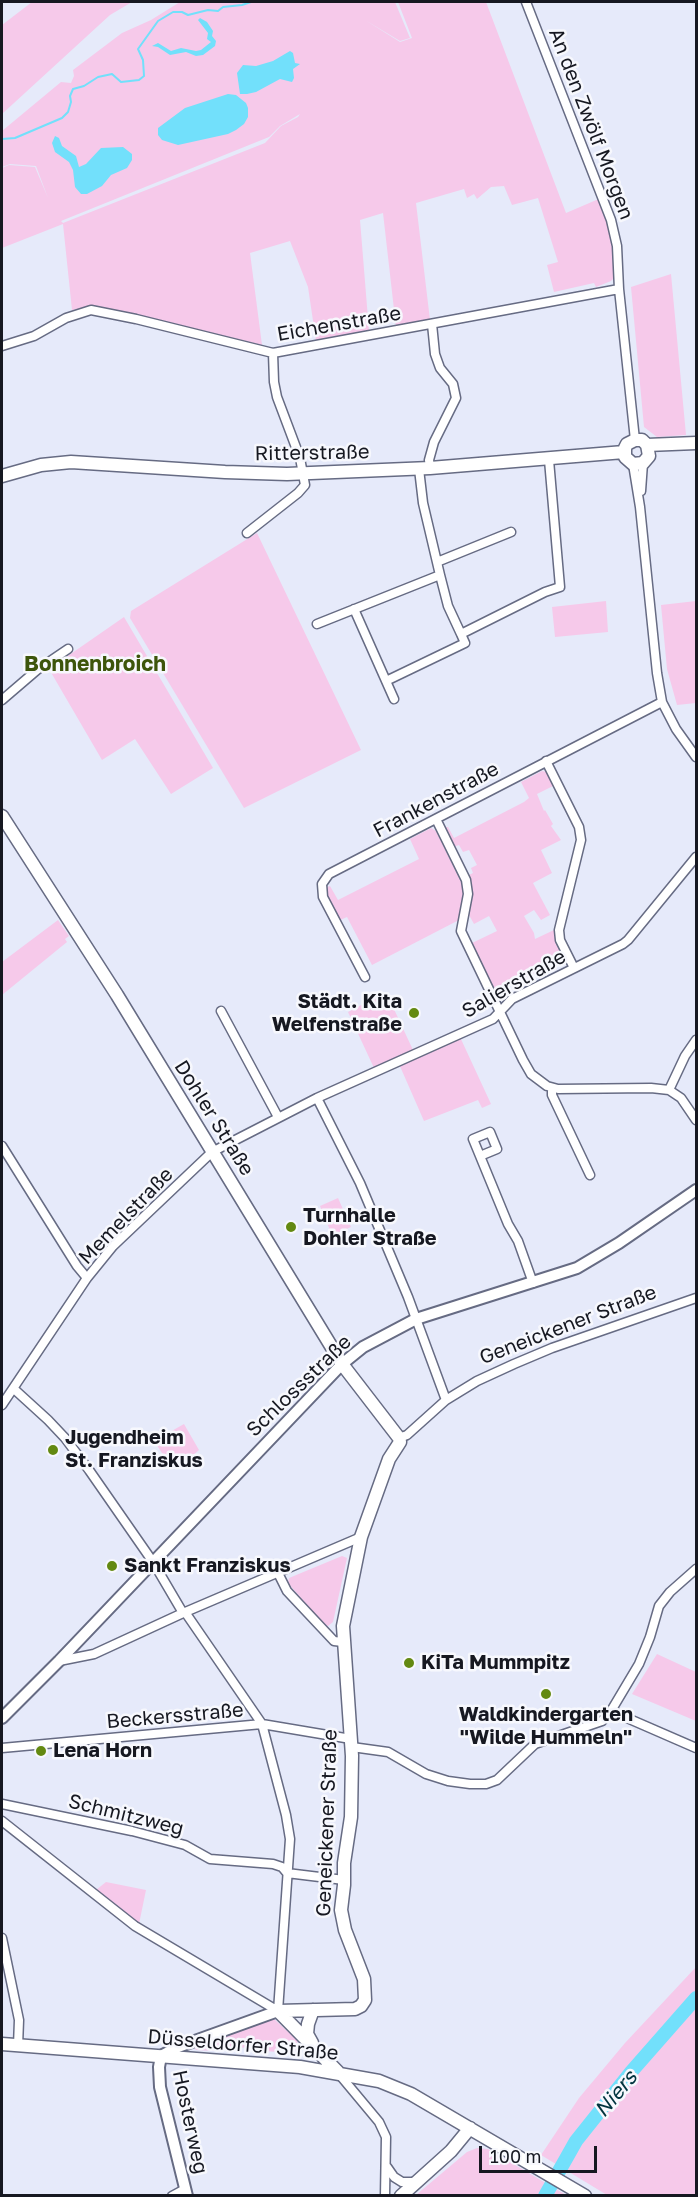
<!DOCTYPE html>
<html>
<head>
<meta charset="utf-8">
<style>
	body { margin:0 }
	#map { position:relative; width:698px; height:2197px; overflow:hidden; background:#e6eafa; font-family:"Golos Text",sans-serif }
	canvas { display:block }
	.frame { position:absolute; inset:0; border:3px solid #161821; pointer-events:none }
	.scale { position:absolute; left:479px; top:2146px; width:118px; height:27px; box-sizing:border-box; border:3px solid #161821; border-top:0; padding-left:8px; font-size:18px; line-height:21px; white-space:nowrap; color:#161821; -webkit-text-stroke:4px #f7f8fd; paint-order:stroke }
</style>
</head>
<body>
<div id="map">
<canvas width="698" height="2197"></canvas>
<div class="frame"></div>
<div class="scale">100 m</div>
</div>
<script>
const context = document.querySelector('canvas').getContext('2d');
context.lineJoin = 'round';
function paint(path, color) { context.fillStyle = color; context.fill(path, 'evenodd'); }
const poly = rows => new Path2D(rows.map(r => 'M' + r).join(''));
function trace(path, color, width, dash) { context.strokeStyle = color; context.lineWidth = width; context.lineCap = dash ? 'butt' : 'round'; context.setLineDash(dash || []); context.stroke(path); }
function label(font, color, halo, rows, align = 'center') {
  context.font = font + ' "Golos Text",sans-serif'; context.lineWidth = 5; context.setLineDash([]); context.textBaseline = 'middle'; context.strokeStyle = halo; context.fillStyle = color; for (const [text, x, y, turn = 0] of rows) {
    context.save(); context.translate(x, y); context.rotate((+turn || 0) * Math.PI / 180); context.textAlign = isNaN(turn) ? turn : align; if (halo) context.strokeText(text, 0, 0); context.fillText(text, 0, 0); context.restore();
  }
}
paint(poly([
	[32,2,132,2,110,15,2,114,2,25],
	[180,2,395,2,410,38,400,41,365,20,400,42,412,38,398,2,486,2,566,213,601,198,615,254,615,277,611,281,596,287,594,283,554,292,547,265,558,262,538,198,512,205,504,186,491,187,477,199,474,194,467,198,464,189,416,203,430,320,396,327,383,213,360,220,369,331,316,341,308,287,290,241,250,253,262,345,96,306,72,310,63,224,2,248,2,168,9,165,35,167,48,198,36,166,10,164,2,167,2,131,61,82,71,83,74,76,73,70,122,33,151,20],
	[300,114,298,117,281,126,265,143,63,223,61,221,269,137,280,126],
	[671,274,686,435,657,437,644,427,631,287],
	[257,533,361,750,244,808,130,618,131,611],
	[606,601,608,632,555,637,552,607],
	[696,601,696,703,677,705,667,669,661,605],
	[124,617,213,768,171,794,135,739,102,760,49,669],
	[542,771,546,772,553,786,537,794,544,811,545,810,553,824,551,826,561,840,541,850,552,873,533,883,550,915,541,920,534,910,524,916,534,933,535,939,554,930,555,942,563,958,496,993,472,943,497,931,489,916,474,924,469,915,472,890,467,876,473,873,471,868,477,865,469,850,463,852,459,845,453,847,442,827,448,827,454,838,524,802,529,798,521,782],
	[431,828,436,831,463,886,464,896,459,920,372,965,347,917,338,921,327,898,325,888,330,886,338,900,419,859,410,839],
	[58,920,69,936,65,939,67,942,2,995,2,962],
	[386,992,413,1050,374,1068,348,1012],
	[460,1037,491,1104,482,1108,478,1100,424,1121,399,1064],
	[338,1198,351,1227,332,1235,320,1206],
	[184,1424,199,1450,178,1469,164,1456,154,1441],
	[342,1556,347,1558,333,1622,328,1626,324,1625,288,1583,289,1578],
	[657,1654,696,1672,696,1721,632,1694],
	[106,1882,146,1890,139,1924,96,1890],
	[696,1967,696,2195,607,2195,541,2155,579,2098,625,2043],
	[274,2019,297,2040,298,2048,293,2053,249,2050,248,2047,217,2051,196,2050,194,2047,265,2020,266,2022],
	[477,2148,488,2149,566,2195,416,2195,467,2152]
]), '#f6c9ea');
paint(poly([
	[200,18,207,22,213,31,212,36,216,41,215,46,203,55,196,56,186,52,170,55,158,47,152,46,158,43,171,51,181,48,196,51,201,50,211,42,207,39,208,33,198,20],
	[290,51,293,53,295,63,300,64,293,69,294,78,292,82,280,79,256,92,247,94,240,94,237,73,243,65,256,66,273,61],
	[228,94,236,95,246,103,248,108,248,117,244,124,236,130,228,134,178,145,162,140,158,135,158,128,185,108],
	[55,136,59,138,62,146,76,156,79,167,86,164,101,148,123,147,132,154,132,160,127,168,111,175,102,186,87,194,81,194,75,187,73,170,69,162,55,152,52,143]
]), '#72e0fb');
trace(poly([
	[2,139,15,138,62,118,68,112,71,102,70,96,73,89,84,86,98,77,112,74,121,82,139,80,144,76,143,60,138,49,158,21,173,12,182,12,188,15,208,10,218,11,223,7,242,5,251,2]
]), '#72e0fb', 2);
trace(poly([
	[545,2196,576,2141,631,2072,696,1998]
]), '#72e0fb', 14);
const minor = poly([
	[526,2,611,220,617,246,619,289,635,440],
	[2,346,34,336,66,318,91,310,136,319,273,353,619,289],
	[633,464,640,507,657,673,662,702,676,729,696,757],
	[430,468,429,460,434,442,456,398,453,384,440,368,435,354,432,324],
	[419,469,423,503,440,575,448,606,461,634,545,592,560,587,549,460],
	[641,491,643,463],
	[247,533,298,493,305,485,300,458,277,397,274,382,273,353],
	[437,562,511,532],
	[354,609,394,699],
	[317,624,440,575],
	[386,681,465,643,461,634],
	[2,700,37,670,68,649],
	[546,761,579,827,581,840,559,930,560,940,574,968],
	[436,819,466,880,468,894,461,931,523,1060,531,1074,547,1086,558,1089,651,1088,669,1090,681,1098,696,1120],
	[365,977,323,897,322,884,329,874,662,702],
	[221,1011,278,1117],
	[552,1088,552,1095,590,1175],
	[669,1090,685,1056,696,1040],
	[317,1098,360,1183,408,1297,446,1400],
	[2,1146,77,1266,87,1278],
	[480,1156,497,1149,490,1132,473,1139,508,1224,518,1241,533,1283],
	[14,1389,48,1420,65,1438,89,1470,153,1562,183,1613],
	[2,1405,87,1278,113,1246,212,1152,317,1098,493,1019,512,999,623,944,628,940,696,857],
	[399,1438,407,1435,446,1400,477,1381,514,1364,552,1348,696,1298],
	[278,1573,287,1591,334,1641,343,1642],
	[59,1661,94,1654,183,1613,361,1537],
	[611,1711,696,1748],
	[352,1747,388,1752,426,1774,448,1781,470,1784,486,1784,497,1780,535,1744,602,1721,611,1711,639,1664,650,1637,659,1606,670,1592,696,1569],
	[2,1748,262,1724,351,1739],
	[2,1804,132,1831,185,1845,210,1859,273,1864,282,1867,287,1873,344,1880],
	[2,1821,135,1926,278,2011,290,1839,286,1815,262,1724,185,1612],
	[2,1938,19,2020,18,2046],
	[339,2074,379,2122,386,2137,385,2196],
	[387,2167,394,2177,402,2182,415,2182],
	[172,2196,185,2189]
]);
const tertiary = poly([
	[2,1718,59,1661,342,1364,363,1347,416,1319,577,1268,619,1243,696,1190],
	[187,2196,160,2087,159,2067,161,2056,178,2047,278,2011]
]);
const secondary = poly([
	[647,445,649,456,643,463,633,464,625,457,625,448,627,444,635,440,642,440,647,445,696,443],
	[2,476,41,465,71,462,225,472,287,474,430,468,624,452],
	[2,816,117,995,342,1364,399,1438,400,1442,389,1459,361,1537,343,1626,352,1756,351,1817,344,1863,344,1885,341,1910,345,1930,364,1979,365,2000,361,2006,355,2009,278,2011],
	[278,2011,338,2072],
	[312,2043,307,2034,308,2024,313,2010],
	[2,2044,300,2067,379,2081,411,2094,585,2196],
	[401,2196,451,2151,470,2128]
]);
trace(minor, '#666b83', 11);
trace(tertiary, '#666b83', 14);
trace(secondary, '#666b83', 15);
trace(minor, '#fff', 8);
trace(tertiary, '#fff', 10);
trace(secondary, '#fff', 12);
for (const [x, y, r, color] of [
	[414,1013,6,"#638911"],
	[291,1227,6,"#638911"],
	[53,1450,6,"#638911"],
	[112,1566,6,"#638911"],
	[409,1663,6,"#638911"],
	[546,1694,6,"#638911"],
	[41,1751,6,"#638911"]
]) { const dot = new Path2D(); dot.arc(x, y, r, 0, 2 * Math.PI); context.fillStyle = color; context.fill(dot); trace(dot, '#f7f8fd', 2); }
label('20px', '#161821', '#f7f8fd', [
	["An den Zwölf Morgen",591,124,69],
	["Eichenstraße",339,324,-10],
	["Ritterstraße",312,453,-1],
	["Frankenstraße",436,800,-28],
	["Salierstraße",514,984,-30],
	["Dohler Straße",214,1118,58],
	["Memelstraße",126,1216,-46],
	["Geneickener Straße",568,1325,-21],
	["Schlossstraße",299,1386,-44],
	["Beckersstraße",175,1716,-5],
	["Schmitzweg",126,1815,14],
	["Geneickener Straße",327,1823,-88],
	["Düsseldorfer Straße",243,2045,5],
	["Hosterweg",190,2122,78]
]);
label('bold 20px', '#161821', '#f7f8fd', [
	["Städt. Kita",402,1002,"right"],
	["Welfenstraße",402,1025,"right"],
	["Turnhalle",303,1216],
	["Dohler Straße",303,1239],
	["Jugendheim",65,1438],
	["St. Franziskus",65,1461],
	["Sankt Franziskus",124,1566],
	["KiTa Mummpitz",421,1663],
	["Waldkindergarten",546,1715,"center"],
	["\"Wilde Hummeln\"",546,1738,"center"],
	["Lena Horn",53,1751]
], 'left');
label('bold 21px', '#3d550b', '#f7f8fd', [
	["Bonnenbroich",95,664]
]);
label('italic 21px', '#00343f', '#f7f8fd', [
	["Niers",616,2094,-50]
]);
</script>
</body>
</html>
